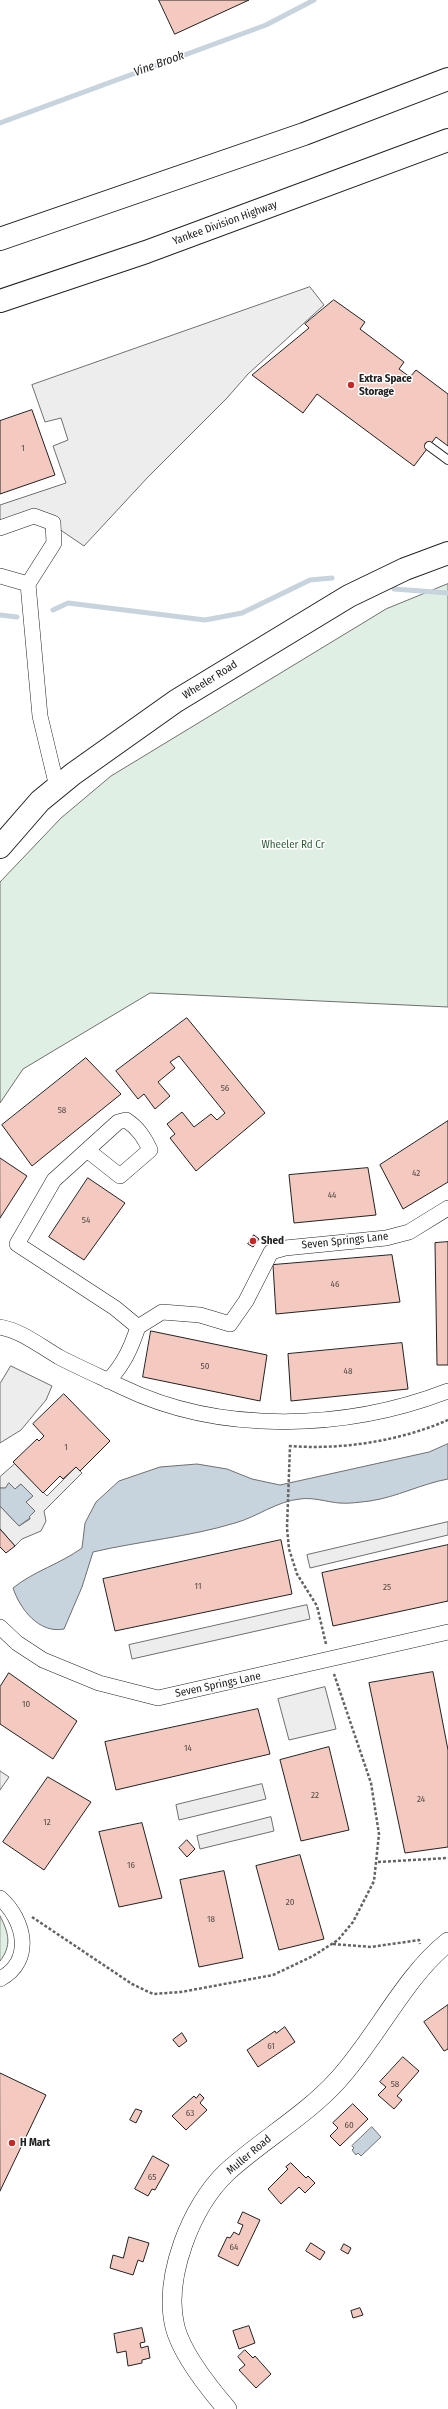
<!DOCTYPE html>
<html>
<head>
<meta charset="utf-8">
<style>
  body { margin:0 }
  canvas { display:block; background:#fff }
</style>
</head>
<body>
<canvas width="448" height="2409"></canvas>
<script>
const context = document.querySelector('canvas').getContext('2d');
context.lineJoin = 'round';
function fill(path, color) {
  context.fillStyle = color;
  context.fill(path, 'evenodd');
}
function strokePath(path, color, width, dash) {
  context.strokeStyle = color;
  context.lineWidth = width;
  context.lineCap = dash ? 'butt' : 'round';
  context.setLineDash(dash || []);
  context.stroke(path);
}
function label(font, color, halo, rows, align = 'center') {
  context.font = font + ' "Fira Sans Condensed",sans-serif';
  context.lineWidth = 3;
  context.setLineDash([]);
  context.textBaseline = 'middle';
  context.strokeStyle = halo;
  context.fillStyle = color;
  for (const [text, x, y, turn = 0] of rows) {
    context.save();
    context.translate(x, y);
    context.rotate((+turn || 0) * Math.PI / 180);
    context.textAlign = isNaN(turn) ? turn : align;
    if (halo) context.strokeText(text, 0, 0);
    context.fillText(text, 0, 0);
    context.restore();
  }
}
const green = new Path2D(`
  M448 584V1007L150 993 23 1069 0 1103V882L61 818 111 776 386 609Z
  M0 1916C9 1933 12 1946 0 1961Z`);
const parking = new Path2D(`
  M310 287 324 305 248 374 227 398 148 477 84 546 34 512 0 522V505L66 483 53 446 68 440 61 418 45 422 32 385Z
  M11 1366 52 1386 46 1400 21 1430 0 1443V1384Z
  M15 1464 47 1496 76 1467 82 1473 44 1511 46 1521 41 1531 22 1539 15 1546 0 1529V1506L19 1526 30 1519 26 1502 33 1496 21 1484 15 1489 0 1488V1477Z
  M448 1522V1535L310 1568 307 1555Z
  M307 1605 310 1619 132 1659 129 1645Z
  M325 1687 336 1729 289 1740 278 1699Z
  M0 1771 9 1777 0 1790Z
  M262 1784 266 1799 179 1820 176 1805Z
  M271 1817 274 1831 200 1849 197 1836Z`);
const water = new Path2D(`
  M448 1444V1479C421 1484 397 1497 370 1501 360 1502 349 1504 339 1503 327 1502 313 1497 300 1499 277 1501 257 1517 235 1523 189 1537 140 1541 93 1552L82 1587 64 1629C39 1634 20 1609 13 1588 34 1571 60 1564 82 1548L85 1523 96 1502 119 1481 160 1467 197 1464 227 1469 252 1479 280 1485 429 1452Z
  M9 1483 15 1489 21 1484 33 1496 26 1502 35 1511 29 1517 30 1518 19 1526 0 1506V1488H5Z
  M372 2127 381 2137 361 2156 358 2153 356 2155 352 2150 354 2148 352 2146Z`);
const stream = new Path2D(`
  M0 123 266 25 314 0
  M394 589 448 593
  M53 610 68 603 205 620 242 613 310 580 332 578
  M0 615 17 617`);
const building = new Path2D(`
  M159 0H249L175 34Z
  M334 300 365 322 360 329 404 362 399 369 410 377 416 370 448 394V446L436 437 414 466 317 394 303 413 252 375 309 328 305 324Z
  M32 410 55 475 0 494V421Z
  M187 1018 265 1113 196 1171 170 1138 175 1134 167 1124 182 1112 194 1127 211 1114 217 1120 225 1113 179 1056 170 1062 175 1068 158 1082 170 1096 155 1109 144 1094 138 1099 116 1071Z
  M86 1058 121 1094 32 1166 2 1125Z
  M448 1121V1182L403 1209 380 1165Z
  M0 1158 27 1176 0 1218Z
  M368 1168 376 1215 294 1223 289 1175Z
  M88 1178 125 1203 84 1260 49 1237Z
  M254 1235 259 1239 253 1247 248 1244Z
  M448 1242V1365H437L435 1243Z
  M392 1255 400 1302 276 1314 273 1265Z
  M151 1331 267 1355 260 1401 143 1377Z
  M402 1343 408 1389 291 1401 288 1354Z
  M64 1394 110 1441 80 1471 76 1467 63 1479 60 1476 43 1493 13 1462 37 1439 39 1441 44 1436 33 1424Z
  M0 1529 15 1546 6 1553 0 1547Z
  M281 1540 292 1594 115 1631 103 1579Z
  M448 1545V1601L333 1626 322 1573Z
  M433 1672 448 1750V1847L405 1853 369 1683Z
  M9 1673 77 1721 53 1759 0 1724V1687Z
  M258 1709 270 1754 116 1790 105 1742Z
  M329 1747 349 1830 301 1841 280 1760Z
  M48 1777 91 1802 44 1870 3 1842Z
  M142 1823 162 1898 119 1907 99 1832Z
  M187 1840 195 1849 187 1857 179 1848Z
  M300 1855 324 1939 279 1950 256 1866Z
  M224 1871 243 1958 199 1967 180 1880Z
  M448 2005V2049L444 2051 424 2022Z
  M285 2027 295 2042 258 2067 247 2050 275 2031 276 2033Z
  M182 2033 187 2041 179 2047 173 2040Z
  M403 2057 419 2071 397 2096 402 2100 394 2109 378 2095 386 2087 380 2082Z
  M0 2073 46 2095 0 2191Z
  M200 2094 204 2098 200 2103 207 2110 186 2130 172 2116 194 2096 196 2098Z
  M353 2104 368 2119 340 2146 330 2136 338 2128 333 2123Z
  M136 2109 142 2111 136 2123 130 2120Z
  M153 2156 169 2165 155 2190 152 2189 148 2196 135 2189Z
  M291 2163 306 2178 308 2176 315 2183 305 2193 299 2187 281 2204 268 2189 288 2169 286 2167Z
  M243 2212 260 2220 238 2266 218 2256 227 2237 230 2238 234 2232 239 2235 243 2225 238 2223Z
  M129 2237 149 2243 143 2262 138 2260 133 2275 110 2268 113 2255 123 2258Z
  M311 2243 325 2252 320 2260 306 2251Z
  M344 2244 351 2248 348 2254 341 2250Z
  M360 2308 363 2315 353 2318 351 2311Z
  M249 2326 255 2343 239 2349 233 2331Z
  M142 2328 145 2342 140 2343 141 2348 148 2346 150 2358 142 2360V2363L128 2366 126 2351 117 2353 114 2334Z
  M245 2350 253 2358 255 2356 271 2374 256 2388 239 2370 245 2365 238 2357Z`);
const path = new Path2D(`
  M326 1644 317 1606 297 1574 289 1549 287 1528 290 1446C342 1450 400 1441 448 1420
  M378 1862 448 1858
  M32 1917 132 1984 153 1994 181 1992 273 1975 313 1956 338 1940 353 1922 374 1881 379 1834 371 1783 334 1674
  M333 1944 371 1947 419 1940 420 1944`);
const service = new Path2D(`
  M429 446 448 460`);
const minor = new Path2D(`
  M0 528 34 516 53 523 54 543 28 584 0 576
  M28 584 40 716 57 787
  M87 1150 120 1176 150 1150C144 1137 138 1128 126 1120L118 1122 54 1180 17 1244 115 1308 138 1327C131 1348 124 1364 108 1381
  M0 1327C22 1331 40 1346 59 1357 80 1368 101 1377 122 1387 221 1435 347 1430 448 1391
  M138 1327 162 1312 200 1315 230 1324 246 1301 271 1252 285 1248 386 1238 409 1232 448 1208
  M0 1627 17 1643 43 1660 99 1683 158 1698 448 1632
  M0 1898C25 1920 34 1961 0 1979`);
const tertiary = new Path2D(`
  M227 2409C209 2388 182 2354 175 2327 163 2278 191 2206 227 2172 262 2140 305 2116 337 2081 376 2039 404 1977 448 1942`);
const secondary = new Path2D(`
  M0 847 40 801 73 774 176 701 349 596 405 569 448 553`);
const motorway = new Path2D(`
  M0 239 304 134 448 79
  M0 301 146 252 448 140`);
const markers = [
  [351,385,4,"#c62828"],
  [253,1241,4,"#c62828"],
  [12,2143,4,"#c62828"]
];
const numberNames = [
  ["1",23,448],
  ["56",225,1088],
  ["58",62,1110],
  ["42",416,1173],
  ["44",332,1195],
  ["54",86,1220],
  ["46",335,1284],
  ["50",205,1366],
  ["48",348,1371],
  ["1",66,1447],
  ["11",198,1586],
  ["25",387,1587],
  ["10",26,1704],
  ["14",188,1748],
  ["22",315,1795],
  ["24",421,1799],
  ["12",47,1822],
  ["16",131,1865],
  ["20",290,1902],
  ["18",211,1919],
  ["61",271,2046],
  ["58",395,2084],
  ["63",190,2113],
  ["60",349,2125],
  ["65",152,2177],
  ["64",234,2247]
];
const streetNames = [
  ["Yankee Division Highway",225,223,-20],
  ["Wheeler Road",210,680,-32],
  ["Seven Springs Lane",345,1241,-6],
  ["Seven Springs Lane",218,1685,-12],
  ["Muller Road",249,2155,-40]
];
const poiNames = [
  ["Extra Space",359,379],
  ["Storage",359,392],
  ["Shed",261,1241],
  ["H Mart",20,2143]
];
const parkNames = [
  ["Wheeler Rd Cr",293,845]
];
const waterNames = [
  ["Vine Brook",159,64,-20]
];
fill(green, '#e0efe3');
strokePath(green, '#6f6f6f', 1);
fill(parking, '#ededed');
strokePath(parking, '#6f6f6f', 1);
fill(water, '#c7d3dd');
strokePath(water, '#6f6f6f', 1);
strokePath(stream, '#c7d3dd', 5);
fill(building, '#f3c9c0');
strokePath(building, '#222', 1);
strokePath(service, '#222', 10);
strokePath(minor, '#222', 16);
strokePath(tertiary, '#222', 20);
strokePath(secondary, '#222', 24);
strokePath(motorway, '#222', 24);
strokePath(path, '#646464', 2.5, [3, 2]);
strokePath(service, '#fff', 8);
strokePath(minor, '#fff', 15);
strokePath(tertiary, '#fff', 19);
strokePath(secondary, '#fff', 22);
strokePath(motorway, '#fff', 22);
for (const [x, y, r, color] of markers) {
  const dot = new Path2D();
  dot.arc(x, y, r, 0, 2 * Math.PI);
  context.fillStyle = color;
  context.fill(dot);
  strokePath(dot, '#fff', 1.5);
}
label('9px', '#564c4a', null, numberNames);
label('11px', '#222', '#fff', streetNames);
label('bold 11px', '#222', '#fff', poiNames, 'left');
label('11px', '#2f5e38', '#fff', parkNames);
label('italic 12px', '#222', '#fff', waterNames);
</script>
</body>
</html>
